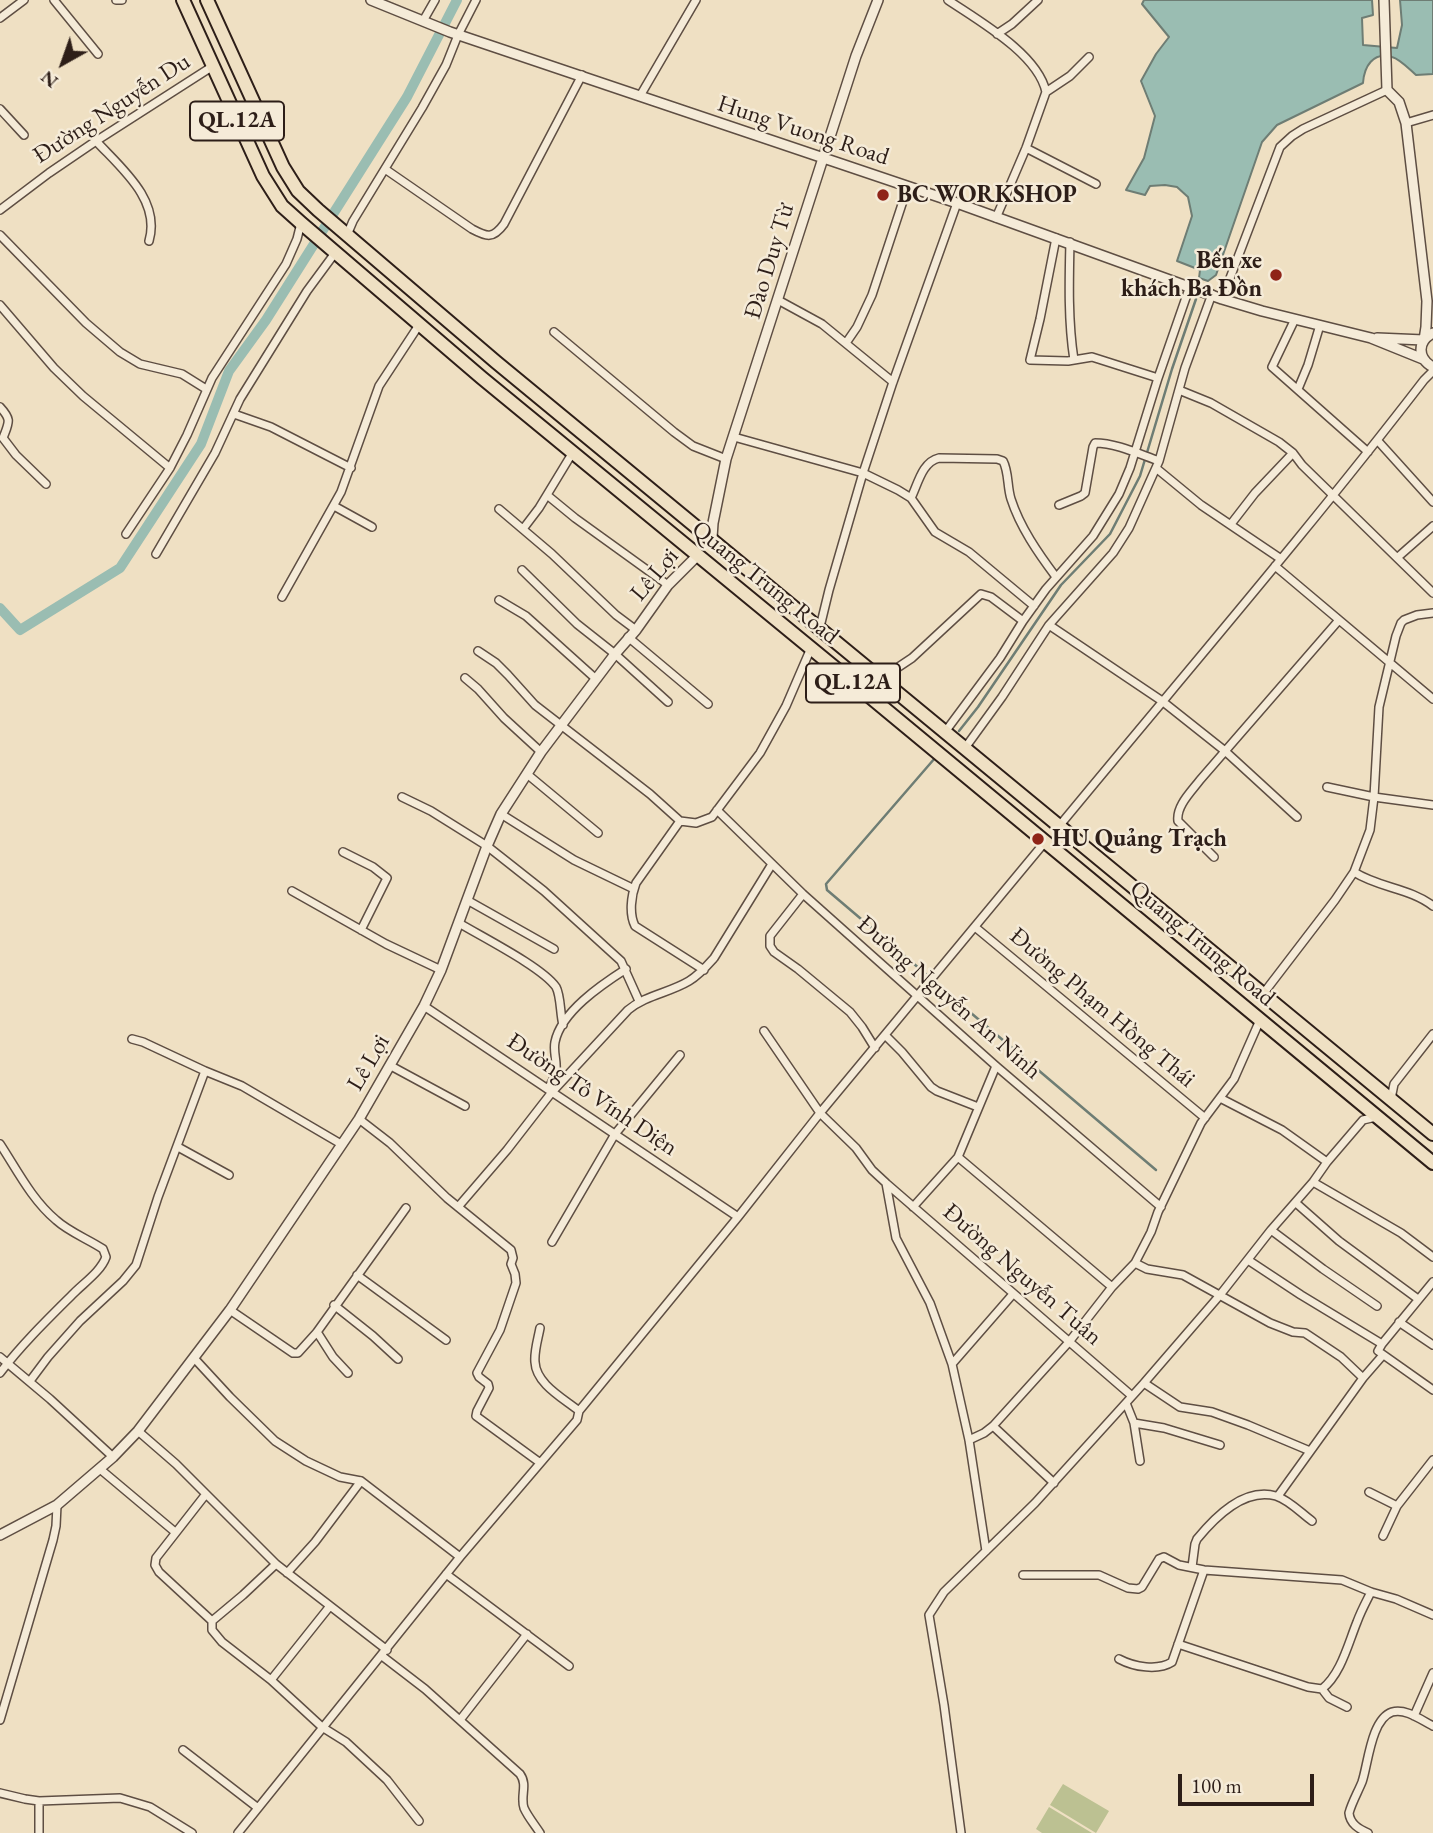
<!DOCTYPE html>
<html>
<head>
<meta charset="utf-8">
<style>
  body { margin:0 }
  #map { position:relative; width:1433px; height:1833px; overflow:hidden; background:#efe0c3; font-family:"EB Garamond",serif }
  canvas { display:block }
  .north { position:absolute; left:28px; top:28px; width:70px; height:70px; -webkit-text-stroke:5px #f5ebd8; paint-order:stroke; rotate:220deg; font-size:19px; font-weight:700; line-height:28px; text-align:center; color:#2d1e18 }
  .north::after { content:''; display:block; margin:auto; width:24px; height:32px; background:#2d1e18; clip-path:polygon(50% 0,100% 100%,50% 72%,0 100%) }
  .scale { position:absolute; left:1178px; top:1774px; width:136px; height:32px; box-sizing:border-box; border:4px solid #2d1e18; border-top:0; padding-left:9px; font-size:21px; line-height:24px; white-space:nowrap; color:#2d1e18; -webkit-text-stroke:5px #f5ebd8; paint-order:stroke }
</style>
</head>
<body>
<div id="map">
<canvas width="1433" height="1833"></canvas>
<div class="north">N</div>
<div class="scale">100 m</div>
</div>
<script>
const context = document.querySelector('canvas').getContext('2d');
context.lineJoin = 'round';
function fill(path, color) {
  context.fillStyle = color;
  context.fill(path, 'evenodd');
}
function strokePath(path, color, width, dash) {
  context.strokeStyle = color;
  context.lineWidth = width;
  context.lineCap = dash ? 'butt' : 'round';
  context.setLineDash(dash || []);
  context.stroke(path);
}
function label(font, color, halo, rows, align = 'center') {
  context.font = font + ' "EB Garamond",serif';
  context.lineWidth = 5;
  context.setLineDash([]);
  context.textBaseline = 'middle';
  context.strokeStyle = halo;
  context.fillStyle = color;
  for (const [text, x, y, turn = 0] of rows) {
    context.save();
    context.translate(x, y);
    context.rotate((+turn || 0) * Math.PI / 180);
    context.textAlign = isNaN(turn) ? turn : align;
    if (halo) context.strokeText(text, 0, 0);
    context.fillText(text, 0, 0);
    context.restore();
  }
}
const green = new Path2D(`
  M1063 1784 1109 1811 1096 1833 1050 1805Z
  M1049 1807 1092 1833H1042L1036 1829Z`);
const water = new Path2D(`
  M1144 0H1372L1373 15 1362 18 1363 45 1397 48 1402 25 1400 0H1433V74L1416 75C1409 69 1400 59 1392 57 1373 51 1364 67 1363 83L1277 125 1262 142 1216 275 1208 281 1199 278 1200 270 1177 261 1192 216 1188 197 1177 187 1165 185 1150 186 1145 195 1126 190 1144 158 1155 116 1141 81 1156 54 1169 37 1142 4Z`);
const stream = new Path2D(`
  M959 731 978 707 1061 585 1110 534 1140 476 1172 369 1196 299
  M927 975 827 890 826 884 935 758
  M938 985 1156 1170`);
const canal = new Path2D(`
  M0 608 20 630 120 568 201 444 229 371 266 320 407 97 457 0`);
const minor = new Path2D(`
  M54 0 98 54
  M116 0H122
  M948 0C979 21 1038 54 1046 92L1026 148 996 218
  M0 18 24 0
  M423 21 435 0
  M997 34 1012 24 1038 0
  M1046 92 1070 76 1089 57
  M640 96 696 0
  M0 109 24 135
  M1406 123 1433 115
  M96 141C121 168 161 200 149 241
  M1026 148 1096 184
  M385 169 472 229C487 237 493 239 504 224L582 75
  M0 210 49 173 96 141 213 66
  M0 235 86 323 120 352 140 364 182 374 206 389
  M347 235 353 221 422 108 446 65 458 35 476 0
  M1056 238 1040 319 1030 360 1068 361 1092 357 1158 378
  M1070 242C1069 282 1068 321 1074 360
  M1222 299 1280 147 1292 136 1303 129 1387 90
  M778 300 822 324 893 382
  M0 305 54 368 83 396 170 468
  M1295 319 1272 367 1368 452
  M554 332 674 432 693 446 726 459
  M846 343 857 327 872 295 908 186
  M1298 389 1308 365 1320 325
  M1179 390 1211 403 1279 442 1293 453 1302 465 1433 593
  M0 407C12 420 9 422 3 438L16 455 46 484
  M234 414 271 427 351 468
  M734 437 863 473 898 490 911 498 935 532 969 552 1034 606
  M1378 441 1433 502
  M1156 468 1201 505 1281 559
  M547 495 575 518 668 585
  M911 498C918 484 922 462 939 458L997 459 1003 461C1009 472 1007 487 1011 499 1020 527 1038 553 1056 577
  M1059 505 1081 496 1085 493 1093 447 1095 443C1116 443 1139 454 1159 461
  M334 506 372 527
  M499 509 552 554 616 615 636 630
  M1231 524 1255 493 1293 453
  M523 529 539 508 573 452
  M126 534 170 468 187 435 212 378 286 264 297 239 301 223
  M156 554 215 453 240 399 307 291 335 253
  M1398 557 1433 526
  M1275 566 1433 699
  M522 570 577 624 615 654 668 702
  M282 597 341 492 379 386 419 325
  M499 600 526 616 596 679
  M1049 625 1162 701 1225 751 1297 817
  M820 627 829 590 863 473 893 382 957 203
  M628 637 708 704
  M478 651 496 663 508 675 535 705 650 794 680 821 696 823 712 817 760 753 786 706 811 648
  M465 678 478 689 504 718 541 752
  M882 678 912 658 981 594 991 597 1023 621
  M945 732 1000 658 1023 621 1046 589 1093 536 1119 494 1130 468 1158 378 1190 286
  M965 748 1002 697 1049 625 1113 553 1129 528 1159 461 1185 368 1212 294
  M527 774 598 833
  M1327 787 1374 797 1433 805
  M402 797 431 811 487 846 544 891 621 961 639 1001
  M717 810 803 894 996 1066 1161 1207
  M501 814 574 860 634 889
  M680 821 636 883C631 896 629 914 635 926L704 970
  M1060 825C1182 677 1307 532 1424 380L1433 371
  M343 852 373 867 387 878 361 930
  M1214 857 1178 821C1176 806 1191 792 1200 780L1339 620
  M1354 872C1379 888 1410 888 1433 906
  M292 891 386 944 441 970
  M803 894 770 936V946L774 952 798 969 850 1012 862 1027 875 1048
  M467 900 554 949
  M459 923C482 937 542 967 556 987 561 996 560 1014 563 1025
  M975 927 1205 1118
  M1263 994 1335 900 1354 872 1370 830 1374 797 1379 707 1396 636 1401 623 1404 620 1417 615 1433 613
  M424 1006 738 1217
  M764 1031 820 1113 856 1148 872 1170 886 1183 896 1238 930 1303 952 1364 969 1440 986 1551
  M885 1035 902 1052 931 1087 937 1091 978 1107
  M132 1039 143 1042 205 1071 242 1086 341 1144
  M391 1066 465 1106
  M548 1089C551 1083 556 1077 556 1069 557 1060 553 1052 555 1042 561 1012 601 985 626 969
  M1220 1098 1282 1130 1327 1162
  M1391 1099 1394 1084 1433 1034
  M359 1119 390 1143 447 1198 511 1250 513 1258 511 1264 515 1274 516 1283 500 1330 477 1373 479 1377 488 1384 489 1388 477 1411 476 1416 539 1462
  M0 1144C17 1170 32 1200 56 1220 69 1232 88 1239 103 1249L106 1257C101 1271 85 1282 74 1293 49 1318 22 1344 0 1373
  M178 1147 229 1175
  M958 1157 1112 1287
  M1313 1182 1401 1233 1433 1257
  M887 1184 1132 1396
  M1296 1203 1339 1241 1418 1299
  M458 1207 507 1150 552 1092 628 1010C646 995 669 993 689 981 699 975 706 967 714 958L772 864
  M913 1207 958 1157 996 1066
  M1271 1230 1323 1269 1377 1306
  M552 1242 615 1134 680 1055
  M1248 1260 1301 1295 1382 1344
  M1135 1263 1147 1269 1183 1275 1270 1323 1293 1332 1305 1333 1341 1357 1363 1378
  M357 1275 446 1340
  M1433 1282 1382 1344 1378 1351 1433 1390
  M334 1305 373 1336 398 1359
  M230 1310 293 1353H298L317 1332 406 1208
  M1399 1322 1433 1345
  M540 1328C538 1339 534 1351 535 1362 536 1384 563 1398 579 1411
  M317 1332 333 1357 348 1373
  M0 1357 50 1399 113 1457
  M194 1358 230 1397 275 1441 306 1461 340 1477 361 1481 460 1557
  M952 1364 1013 1294
  M30 1381 48 1357 80 1321 123 1281 136 1265 158 1197 205 1071
  M1144 1383 1180 1407 1212 1412 1248 1425 1310 1451
  M1126 1403 1134 1423 1140 1461
  M1134 1423 1164 1428 1220 1445
  M993 1426 1054 1483
  M138 1431 176 1464 276 1564 387 1650
  M969 1440 984 1433 993 1426 1069 1342 1112 1287 1135 1263 1151 1232 1158 1212 1201 1123 1234 1079 1260 1020
  M100 1469 175 1532
  M1369 1492 1397 1506
  M206 1494 156 1558 155 1565 159 1572 212 1621V1630L222 1642 271 1680 322 1727 346 1742 387 1780 419 1821
  M1278 1496 1363 1378 1383 1355
  M1383 1536 1397 1506 1433 1460
  M1192 1567 1195 1544 1197 1539C1215 1517 1244 1487 1276 1496 1289 1500 1301 1513 1312 1521
  M287 1573 315 1542 361 1481
  M446 1574 569 1666
  M1023 1575H1099L1128 1588 1138 1589 1142 1587 1159 1559 1164 1557 1179 1565 1204 1570 1342 1580 1371 1592 1396 1599 1433 1615
  M212 1621 243 1595 276 1564
  M1178 1644 1308 1687 1322 1689C1341 1674 1348 1644 1357 1622 1361 1611 1366 1602 1371 1592
  M382 1656 425 1689 520 1774C528 1785 520 1796 524 1808 528 1817 535 1825 540 1833
  M1119 1659C1134 1667 1158 1671 1172 1662L1204 1570
  M271 1680 330 1606
  M1322 1689 1329 1698 1347 1707
  M1414 1716 1433 1673
  M0 1720 53 1540 56 1526 57 1505
  M460 1720 527 1634
  M183 1750 258 1808
  M0 1793 25 1799 39 1801 120 1798 150 1807 192 1833
  M39 1833V1801
  M238 1833 460 1557 577 1420 579 1411 738 1217 820 1113 1045 842
  M961 1833 944 1705 929 1615 944 1592 1035 1503 1144 1383 1220 1295 1271 1230 1313 1182 1327 1162 1363 1120 1376 1117
  M1368 1833C1359 1829 1350 1824 1349 1813 1352 1802 1358 1792 1362 1782 1368 1765 1371 1719 1392 1712 1406 1708 1421 1720 1433 1726`);
const tertiary = new Path2D(`
  M371 0 450 32 957 203 1222 299 1262 311 1371 338 1423 359
  M1433 333C1417 341 1417 358 1433 367
  M1377 338 1424 340 1426 327 1427 301 1406 123 1399 102 1387 90 1384 0
  M712 538 713 523 726 459 856 56 878 0
  M0 1535 57 1505 113 1457 138 1431 230 1310 359 1119 424 1006 441 970 487 846 501 814 541 752 615 654 636 630 668 585 698 555`);
const trunk = new Path2D(`
  M183 0 263 176 282 206 301 223 482 378 868 695 1433 1163
  M207 0 283 167 298 191 318 210 496 362 1433 1134`);
const markers = [
  [883,195,7,"#8f2418"],
  [1276,275,7,"#8f2418"],
  [1038,839,7,"#8f2418"]
];
const shields = [
  [237,121,94],
  [853,683,94]
];
const shieldNames = [
  ["QL.12A",237,121],
  ["QL.12A",853,683]
];
const streetNames = [
  ["Đường Nguyễn Du",112,109,-33],
  ["Hung Vuong Road",803,131,18],
  ["Đào Duy Từ",770,261,-73],
  ["Lê Lợi",655,575,-50],
  ["Quang Trung Road",765,583,39],
  ["Quang Trung Road",1202,944,40],
  ["Đường Nguyễn An Ninh",949,998,41],
  ["Đường Phạm Hồng Thái",1102,1008,40],
  ["Lê Lợi",369,1063,-60],
  ["Đường Tô Vĩnh Diện",592,1095,34],
  ["Đường Nguyễn Tuân",1022,1275,41]
];
const poiNames = [
  ["BC WORKSHOP",897,195],
  ["Bến xe",1262,261,"right"],
  ["khách Ba Đồn",1262,289,"right"],
  ["HU Quảng Trạch",1052,839]
];
fill(green, '#bcc192');
fill(water, '#9abdb2');
strokePath(water, '#6e7d74', 2);
strokePath(stream, '#6e7d74', 2.5);
strokePath(canal, '#9abdb2', 10);
strokePath(minor, '#5e4e43', 10);
strokePath(tertiary, '#5e4e43', 12);
strokePath(trunk, '#2d1e18', 16);
strokePath(minor, '#f5ebd8', 7);
strokePath(tertiary, '#f5ebd8', 9);
strokePath(trunk, '#efe0c3', 12);
for (const [x, y, r, color] of markers) {
  const dot = new Path2D();
  dot.arc(x, y, r, 0, 2 * Math.PI);
  context.fillStyle = color;
  context.fill(dot);
  strokePath(dot, '#f5ebd8', 2.5);
}
for (const [x, y, w] of shields) {
  const box = new Path2D();
  box.roundRect(x - w / 2, y - 19.5, w, 39, 5);
  context.fillStyle = '#f5ebd8';
  context.fill(box);
  strokePath(box, '#2d1e18', 2);
}
label('bold 23px', '#2d1e18', null, shieldNames);
label('24px', '#2d1e18', '#f5ebd8', streetNames);
label('bold 24px', '#2d1e18', '#f5ebd8', poiNames, 'left');
</script>
</body>
</html>
